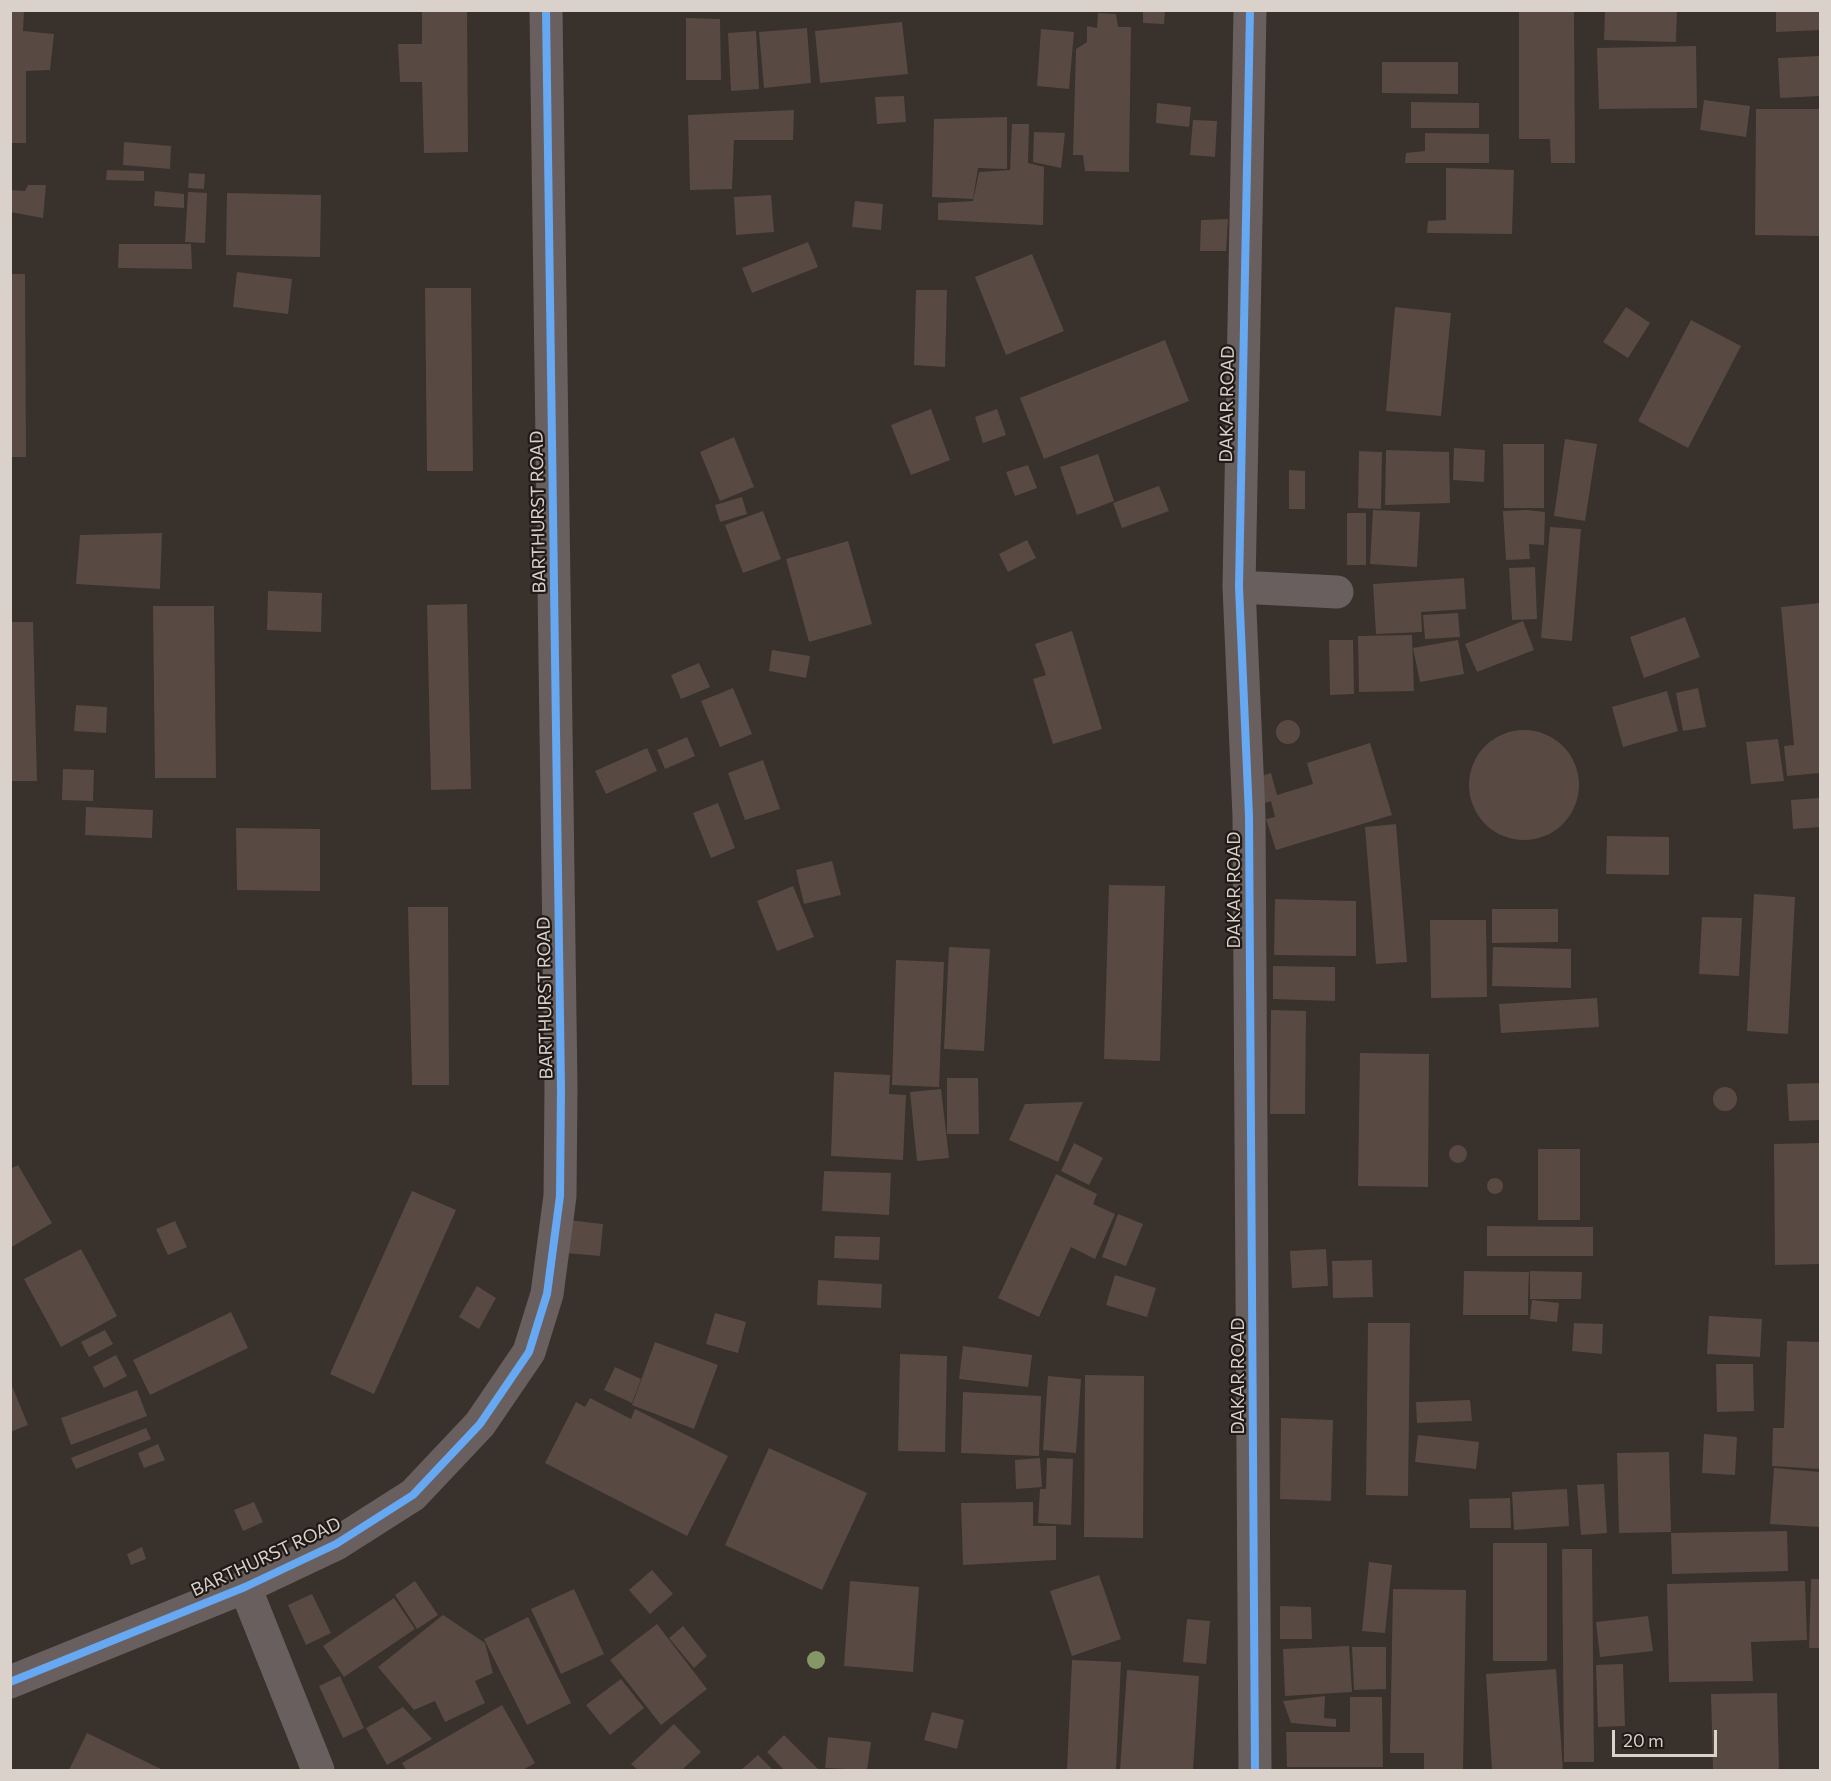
<!DOCTYPE html>
<html>
<head>
<meta charset="utf-8">
<style>
  body { margin:0 }
  #map { position:relative; width:1831px; height:1781px; overflow:hidden; background:#39312c; font-family:Commissioner,sans-serif }
  canvas { display:block }
  .frame { position:absolute; inset:0; border:12px solid #dad1cb; pointer-events:none }
  .scale { position:absolute; left:1612px; top:1730px; width:105px; height:27px; box-sizing:border-box; border:3px solid #dad1cb; border-top:0; padding-left:8px; font-size:18px; line-height:21px; white-space:nowrap; color:#dad1cb; -webkit-text-stroke:4px #201a16; paint-order:stroke }
</style>
</head>
<body>
<div id="map">
<canvas width="1831" height="1781"></canvas>
<div class="frame"></div>
<div class="scale">20 m</div>
</div>
<script>
const context = document.querySelector('canvas').getContext('2d');
context.lineJoin = 'round';
function fill(path, color) {
  context.fillStyle = color;
  context.fill(path, 'evenodd');
}
function strokePath(path, color, width, dash) {
  context.strokeStyle = color;
  context.lineWidth = width;
  context.lineCap = dash ? 'butt' : 'round';
  context.setLineDash(dash || []);
  context.stroke(path);
}
function label(font, color, halo, rows, align = 'center') {
  context.font = font + ' Commissioner,sans-serif';
  context.lineWidth = 4.5;
  context.setLineDash([]);
  context.textBaseline = 'middle';
  context.strokeStyle = halo;
  context.fillStyle = color;
  for (const [text, x, y, turn = 0] of rows) {
    context.save();
    context.translate(x, y);
    context.rotate((+turn || 0) * Math.PI / 180);
    context.textAlign = isNaN(turn) ? turn : align;
    if (halo) context.strokeText(text, 0, 0);
    context.fillText(text, 0, 0);
    context.restore();
  }
}
const building = new Path2D(`
  M10 10H24L23 31 54 34 50 70 26 71V143H10Z
  M422 10H467L468 152 424 153 422 82H400L398 44H422Z
  M1143 10H1165L1164 24 1143 23Z
  M1519 10H1574L1575 163H1551L1550 139H1519Z
  M1605 10H1677L1676 42 1604 40Z
  M1776 10H1820V30L1776 32Z
  M1098 13 1116 14 1118 27H1131L1129 172 1085 171 1083 155H1073L1076 49 1087 42V26L1097 28Z
  M686 18 720 19 721 80H686Z
  M902 22 908 74 820 83 815 31Z
  M807 28 811 83 764 88 759 32Z
  M1041 29 1074 32 1069 89 1037 86Z
  M756 31 759 89 731 91 728 33Z
  M1696 46 1697 108 1599 109 1597 48Z
  M1820 56V96L1780 98 1778 58Z
  M1382 62H1458V94L1382 93Z
  M904 96 906 122 877 124 875 97Z
  M1704 100 1750 106 1746 137 1700 130Z
  M1411 102 1479 103V128H1411Z
  M1157 103 1191 107 1189 127 1156 123Z
  M1756 109H1820V236L1755 235Z
  M794 110 793 140H734L732 189 690 190 688 115Z
  M1007 117V169L978 168 973 199 932 197 934 119Z
  M1193 120 1217 121 1215 157 1190 155Z
  M1012 124H1029L1028 163 1044 167 1043 225 938 220V203L973 201 979 172 1010 170Z
  M1034 132 1065 133 1061 168 1033 162Z
  M1425 133 1489 134V163H1405L1406 153 1425 151Z
  M124 142 171 146 170 169 123 165Z
  M1446 168 1514 170 1512 234 1427 233 1428 221 1446 220Z
  M107 170 144 171V181L106 180Z
  M189 173 205 174 204 189 188 188Z
  M28 185H46L43 218 10 212V190L25 191Z
  M155 191 184 194V208L154 206Z
  M188 192 207 193 205 243 185 242Z
  M227 193 321 195 320 257 226 255Z
  M771 195 774 232 736 235 734 197Z
  M855 201 883 204 881 230 852 227Z
  M1228 219 1226 251H1200L1201 220Z
  M808 242 818 267 752 293 742 268Z
  M119 244H191L192 269 118 268Z
  M1032 254 1064 331 1006 355 975 277Z
  M237 272 292 279 288 314 233 307Z
  M10 274H25L26 457H10Z
  M425 288H471L473 471H427Z
  M916 290H947L945 367 914 365Z
  M1395 307 1451 313 1441 416 1386 411Z
  M1626 307 1650 323 1628 358 1603 342Z
  M1691 320 1741 346 1688 448 1638 421Z
  M1165 340 1189 401 1044 459 1020 398Z
  M931 409 950 460 911 475 891 425Z
  M997 409 1006 435 983 443 975 417Z
  M734 437 754 487 720 501 700 452Z
  M1565 439 1597 444 1585 521 1554 516Z
  M1503 444H1544V508H1504Z
  M1454 448 1485 450 1484 482 1453 480Z
  M1386 450 1449 452 1450 503 1385 505Z
  M1359 451 1382 452 1381 509 1358 508Z
  M1098 454 1114 501 1077 515 1060 467Z
  M1028 465 1037 488 1015 496 1006 472Z
  M1289 470 1305 471V509H1289Z
  M1159 486 1169 511 1122 528 1113 503Z
  M742 497 747 514 720 522 715 505Z
  M1373 510 1420 512 1417 567 1370 564Z
  M1527 510 1545 512 1544 545 1529 544 1530 559 1506 560 1503 511Z
  M763 511 781 559 743 573 725 525Z
  M1347 513H1366V565H1347Z
  M1550 527 1581 529 1572 641 1541 638Z
  M162 533 160 589 76 584 80 535Z
  M1027 540 1036 558 1008 572 999 554Z
  M848 541 872 624 809 642 786 559Z
  M1535 567 1537 619 1512 620 1509 568Z
  M1464 578 1466 609 1421 612 1422 632 1376 634 1373 584Z
  M268 591 322 593 321 632 267 630Z
  M1820 603V773L1787 776 1784 746 1794 745 1781 607Z
  M467 604 471 789 431 790 427 605Z
  M153 606H214L216 778H155Z
  M1458 613 1460 637 1425 639 1423 615Z
  M1685 617 1700 657 1644 678 1630 637Z
  M1523 621 1534 650 1477 672 1465 644Z
  M10 622H33L37 781H10Z
  M1072 631 1102 729 1053 744 1033 679 1046 675 1035 644Z
  M1412 635 1414 691 1359 692 1358 636Z
  M1329 640H1353L1354 694 1330 695Z
  M1458 640 1464 674 1420 682 1413 648Z
  M772 650 810 656 806 678 769 671Z
  M699 663 710 687 681 699 671 675Z
  M733 688 752 734 720 747 701 701Z
  M1698 688 1706 727 1683 731 1676 693Z
  M1667 691 1678 731 1623 747 1612 707Z
  M76 705 107 707 106 733 74 731Z
  M1276 732a12 12 0 1 1 24 0a12 12 0 1 1-24 0Z
  M1469 785a55 55 0 1 1 110 0a55 55 0 1 1-110 0Z
  M687 737 695 756 665 769 657 750Z
  M1778 739 1784 781 1751 784 1746 742Z
  M1370 743 1392 815 1276 850 1266 819 1275 817 1271 801 1262 804 1254 778 1271 773 1277 795 1313 784 1307 763Z
  M647 748 657 771 606 794 595 771Z
  M763 760 780 809 745 820 728 773Z
  M63 769 94 770 93 801 62 800Z
  M1820 798V827L1793 829 1791 800Z
  M718 803 735 848 711 858 693 813Z
  M86 807 153 810 152 838 85 835Z
  M1396 824 1407 962 1376 964 1365 827Z
  M236 828 320 829V891L237 890Z
  M1607 836 1669 837V875L1606 874Z
  M832 861 841 895 804 904 796 870Z
  M1109 885 1165 886 1160 1061 1104 1059Z
  M793 886 814 937 777 951 757 901Z
  M1754 894 1795 897 1788 1034 1747 1031Z
  M1275 899 1356 901V956L1274 955Z
  M408 907H448L449 1085H412Z
  M1492 909H1558V942L1492 943Z
  M1702 917 1742 918 1739 976 1699 974Z
  M1430 920H1486L1487 997 1431 998Z
  M949 947 990 949 984 1051 944 1049Z
  M1493 947 1571 949V988L1492 986Z
  M896 960 944 962 939 1087 892 1085Z
  M1273 966 1335 967V1001L1273 999Z
  M1597 998 1599 1027 1501 1033 1499 1004Z
  M1271 1010 1306 1011 1305 1114H1270Z
  M1360 1053 1429 1054 1428 1187 1358 1186Z
  M834 1072 890 1075 889 1094 906 1095 903 1160 831 1156Z
  M947 1078H978L979 1134H947Z
  M1820 1083V1120L1789 1121 1787 1084Z
  M1713 1099a12 12 0 1 1 24 0a12 12 0 1 1-24 0Z
  M941 1089 949 1158 917 1161 910 1092Z
  M1083 1102 1058 1162 1009 1140 1025 1104Z
  M1074 1143 1103 1158 1089 1185 1061 1171Z
  M1820 1143V1264L1775 1265 1774 1144Z
  M1449 1154a9 9 0 1 1 18 0a9 9 0 1 1-18 0Z
  M1538 1149H1580V1220H1538Z
  M18 1165 52 1223 10 1248V1169Z
  M824 1171 891 1173 889 1215 822 1211Z
  M1056 1174 1097 1194 1093 1204 1115 1214 1095 1259 1071 1247 1039 1317 998 1298Z
  M1487 1186a8 8 0 1 1 16 0a8 8 0 1 1-16 0Z
  M412 1191 456 1210 374 1394 330 1374Z
  M1118 1214 1143 1224 1126 1266 1102 1257Z
  M568 1220 603 1224 600 1256 565 1253Z
  M175 1221 187 1247 168 1255 156 1229Z
  M1487 1226 1593 1227V1256H1487Z
  M835 1236 880 1237 879 1260 834 1258Z
  M81 1249 117 1316 61 1347 24 1279Z
  M1326 1249 1328 1286 1292 1288 1290 1251Z
  M1372 1260 1373 1297 1333 1298 1332 1261Z
  M1464 1271 1529 1272 1528 1299H1526H1528V1315H1463Z
  M1530 1271 1582 1272 1581 1299H1530Z
  M1115 1275 1156 1288 1147 1317 1106 1305Z
  M818 1280 882 1284 881 1308 817 1305Z
  M477 1286 496 1298 479 1329 459 1317Z
  M1532 1300 1559 1303 1557 1322 1530 1319Z
  M231 1312 248 1348 150 1395 133 1360Z
  M715 1313 746 1322 738 1353 706 1344Z
  M1709 1316 1762 1319 1760 1357 1707 1354Z
  M1368 1323H1410L1408 1496 1366 1495Z
  M1574 1323 1603 1324 1602 1354 1572 1351Z
  M105 1330 113 1344 89 1357 81 1342Z
  M1787 1341 1820 1342V1469L1772 1466 1773 1428H1784Z
  M655 1342 718 1365 694 1429 632 1405Z
  M963 1346 1032 1355 1028 1387 959 1379Z
  M900 1354 947 1356 945 1452 898 1451Z
  M116 1355 127 1376 104 1388 93 1367Z
  M1716 1364H1753L1754 1411 1717 1412Z
  M615 1367 641 1379 632 1403 604 1390Z
  M1085 1375 1144 1376 1143 1538 1084 1537Z
  M1048 1376 1081 1379 1076 1453 1043 1450Z
  M10 1381 28 1425 10 1432Z
  M137 1390 147 1416 71 1445 61 1418Z
  M963 1392 1041 1396 1039 1456 961 1453Z
  M590 1398 631 1419 635 1409 728 1456 687 1536 545 1463 576 1402 585 1407Z
  M1470 1400 1472 1421 1417 1423 1416 1402Z
  M1281 1418 1333 1420 1331 1501 1280 1499Z
  M146 1428 151 1439 76 1469 71 1458Z
  M1704 1434 1737 1437 1735 1475 1702 1473Z
  M1418 1435 1479 1442 1476 1469 1415 1462Z
  M158 1444 165 1460 144 1468 138 1453Z
  M769 1448 867 1493 822 1590 725 1545Z
  M1669 1452 1671 1532 1619 1533 1617 1453Z
  M1040 1458 1042 1487 1016 1489 1015 1460Z
  M1047 1458 1073 1459 1071 1525 1038 1523 1040 1489H1046Z
  M1774 1468 1820 1472V1527L1770 1524Z
  M1604 1484 1607 1533 1581 1535 1577 1485Z
  M1567 1489 1569 1526 1514 1530 1512 1492Z
  M1510 1498 1511 1528H1470L1469 1499Z
  M254 1502 263 1522 243 1531 234 1510Z
  M1033 1502V1526H1056V1560L963 1565 961 1503Z
  M1787 1531 1788 1571 1672 1574 1671 1533Z
  M1493 1543H1547V1661H1493Z
  M142 1547 146 1559 131 1565 127 1554Z
  M1562 1549H1592L1594 1762H1564Z
  M1369 1562 1392 1565 1385 1633 1362 1631Z
  M652 1570 673 1594 650 1614 629 1590Z
  M1099 1575 1121 1639 1072 1656 1050 1591Z
  M1811 1579H1820V1648H1809Z
  M415 1581 438 1615 417 1629 395 1595Z
  M850 1581 919 1587 913 1672 844 1666Z
  M1805 1581 1807 1640 1751 1642 1753 1681 1669 1682 1667 1584Z
  M574 1589 604 1654 561 1674 531 1609Z
  M1393 1589 1466 1590 1463 1770H1424V1753H1390Z
  M312 1594 331 1633 306 1645 288 1605Z
  M394 1598 415 1629 344 1677 323 1646Z
  M1280 1606 1311 1607 1312 1639H1280Z
  M443 1615 485 1643 493 1673 475 1681 485 1703 445 1722 435 1701 414 1710 378 1667Z
  M1648 1616 1653 1651 1600 1657 1596 1622Z
  M528 1617 571 1703 527 1725 484 1639Z
  M1187 1619 1210 1621 1206 1664 1183 1662Z
  M657 1624 707 1689 661 1725 610 1660Z
  M683 1626 707 1656 694 1668 669 1638Z
  M1349 1646 1352 1692 1285 1696 1283 1649Z
  M1352 1647H1386V1689L1354 1690Z
  M1072 1660 1121 1662 1116 1770H1067Z
  M1623 1664 1625 1726 1598 1727 1596 1665Z
  M1556 1669 1563 1770H1492L1486 1674Z
  M1127 1670 1199 1676 1193 1770H1120Z
  M340 1676 364 1728 343 1738 319 1686Z
  M621 1679 644 1708 610 1735 586 1705Z
  M1777 1693 1779 1770H1713L1711 1694Z
  M1325 1696 1324 1718 1336 1719V1727L1291 1723 1283 1701Z
  M1350 1697H1382L1383 1767H1287L1286 1732H1350Z
  M502 1705 535 1763 523 1770H406L402 1763Z
  M403 1707 432 1739 387 1765 366 1728Z
  M932 1712 964 1720 957 1749 924 1740Z
  M674 1724 701 1752 682 1770H638L631 1764Z
  M87 1733 163 1770H69Z
  M784 1735 819 1770H784L767 1752Z
  M828 1737 871 1742 867 1770 825 1768Z
  M758 1755 773 1770H741Z`);
const minor = new Path2D(`
  M1250 10 1239 587 1249 816 1255 1770
  M1239 587 1337 592
  M245 1587 318 1770
  M10 1682 245 1587 336 1544 413 1495 480 1424 529 1352 547 1294 560 1196 561 1088 546 10`);
const cycleway = new Path2D(`
  M1250 10 1239 587 1249 816 1255 1770
  M10 1682 245 1587 336 1544 413 1495 480 1424 529 1352 547 1294 560 1196 561 1088 546 10`);
const trees = [
  [816,1660]
];
const streetNames = [
  ["DAKAR ROAD",1227,404,-89],
  ["BARTHURST ROAD",538,512,-91],
  ["DAKAR ROAD",1234,890,-90],
  ["BARTHURST ROAD",545,998,-91],
  ["DAKAR ROAD",1238,1376,-90],
  ["BARTHURST ROAD",266,1557,-25]
];
fill(building, '#584943');
strokePath(minor, '#6a5f5f', 33);
strokePath(cycleway, '#66a8f1', 8);
context.fillStyle = '#849764';
for (const [x, y] of trees) {
  context.beginPath();
  context.arc(x, y, 9, 0, 2 * Math.PI);
  context.fill();
}
label('18px', '#dad1cb', '#201a16', streetNames);
</script>
</body>
</html>
